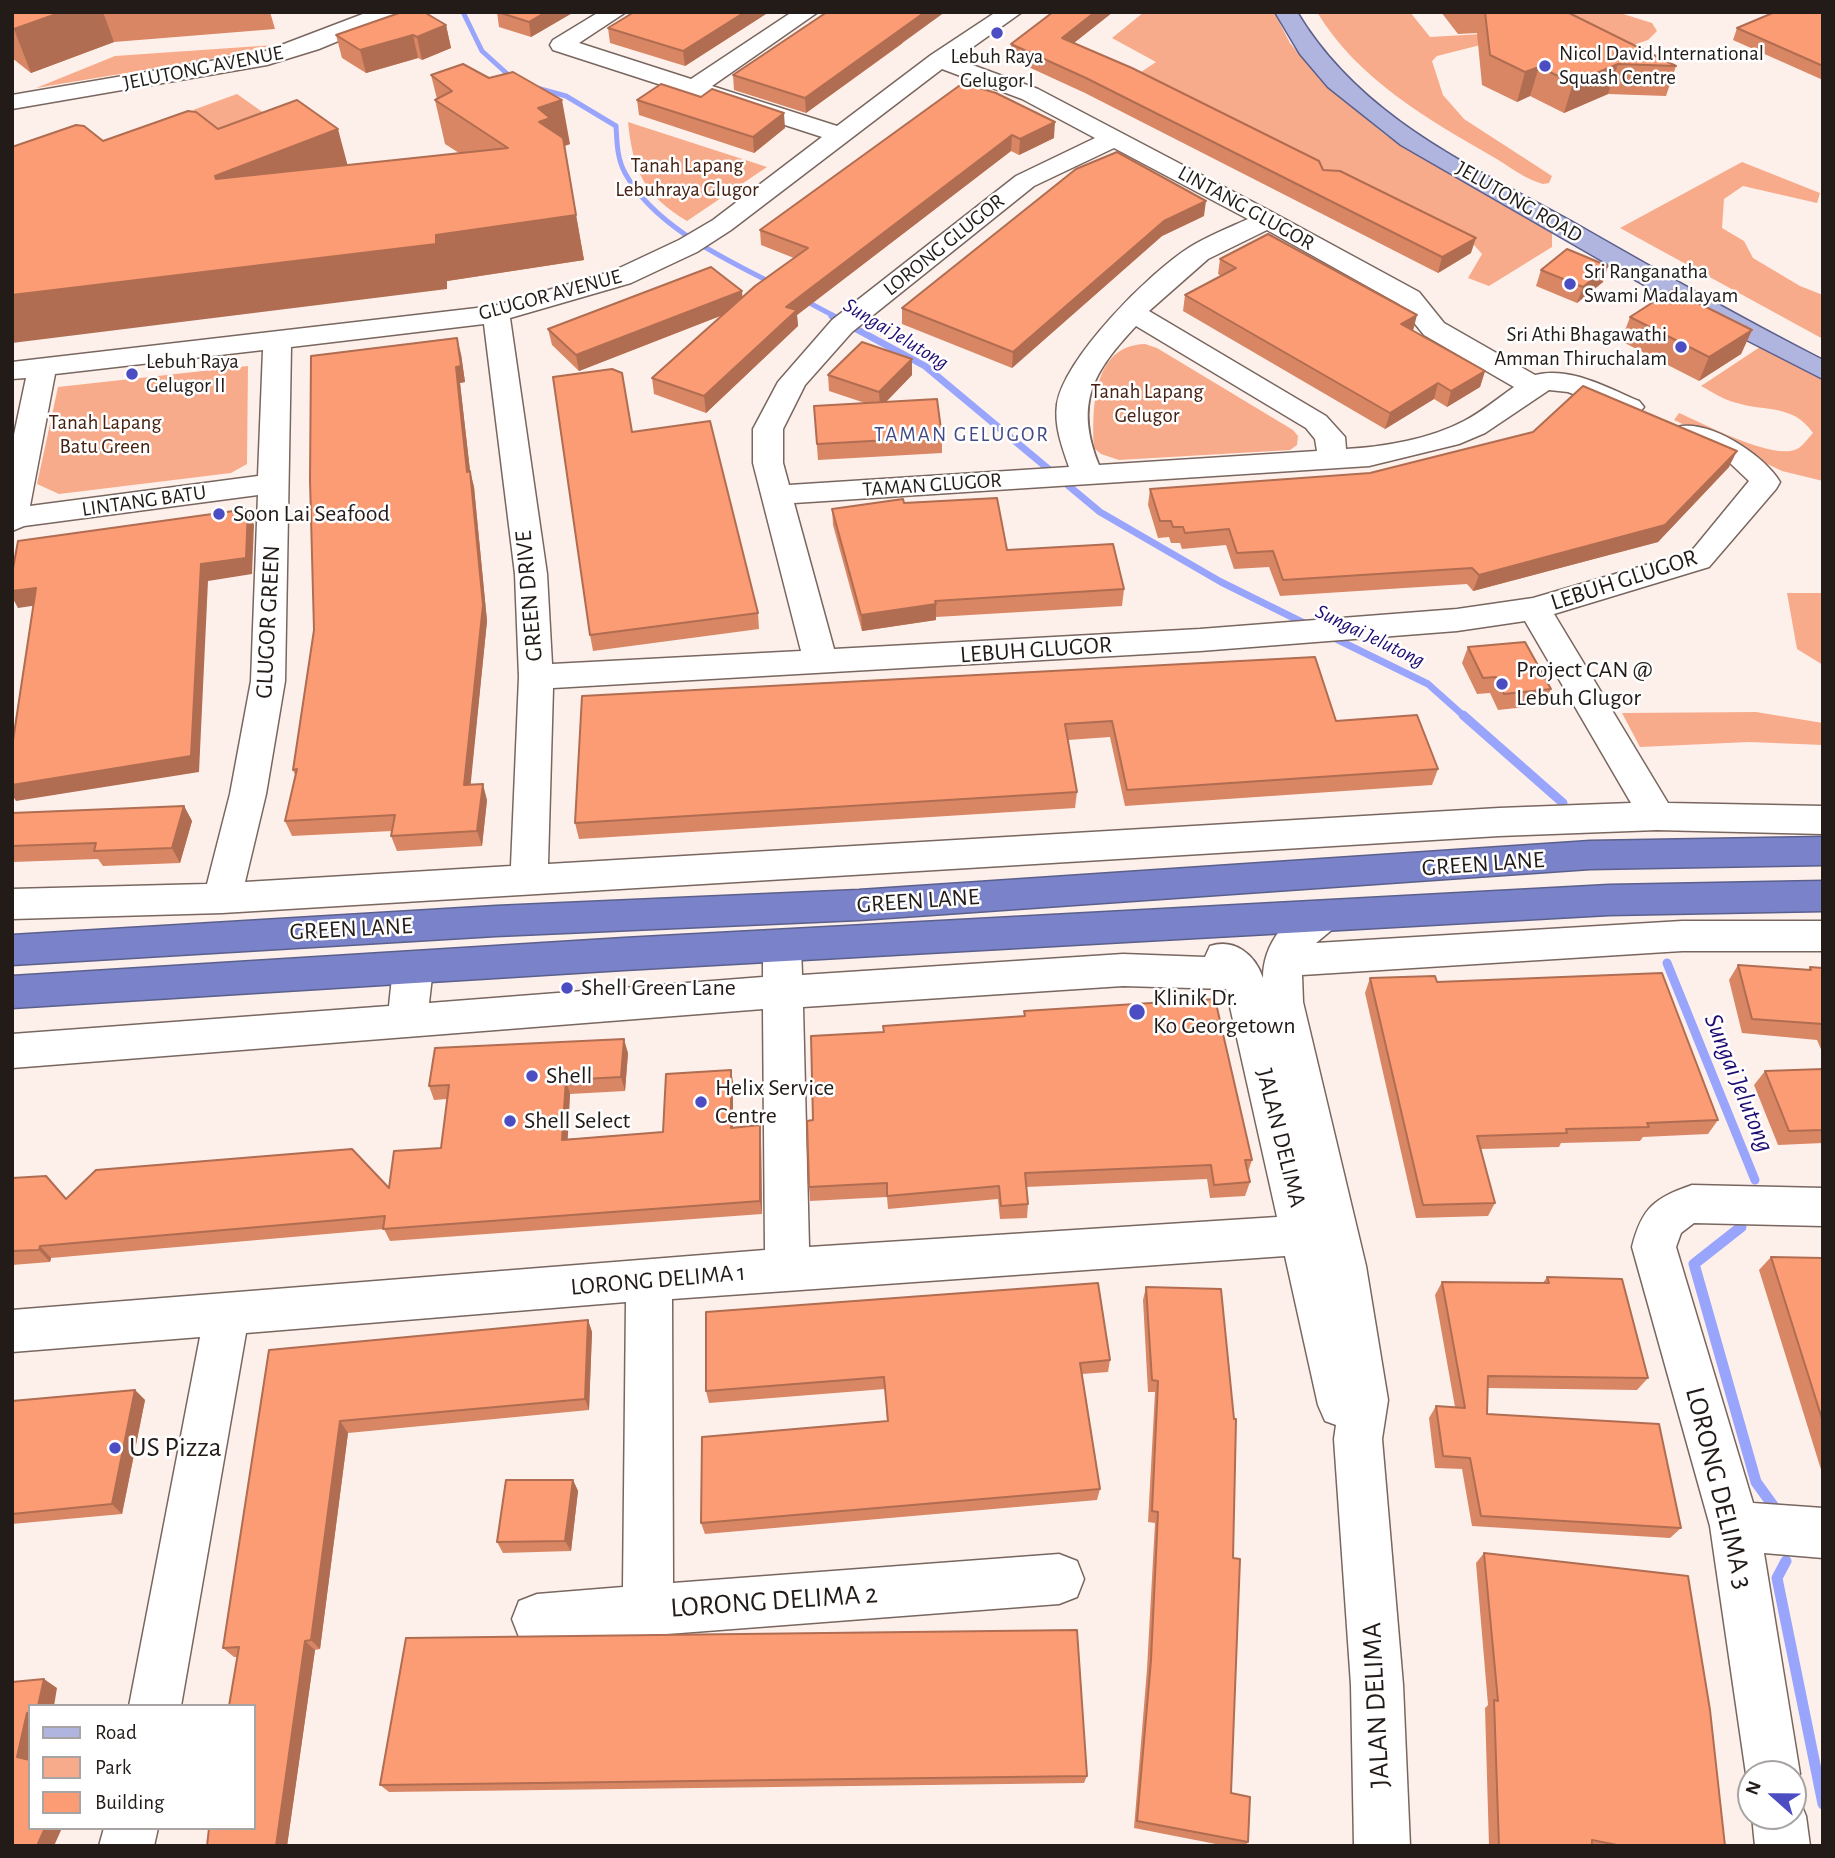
<!DOCTYPE html>
<html>
<head>
<meta charset="utf-8">
<style>
  body { margin:0 }
  #map { position:relative; width:1835px; height:1858px; overflow:hidden; background:#fdf0eb; font-family:"Alegreya Sans",sans-serif }
  canvas { display:block }
  .frame { position:absolute; inset:0; border:14px solid #221b18; pointer-events:none }
  .legend { position:absolute; left:28px; top:1704px; width:228px; height:126px; box-sizing:border-box; background:#fff; border:2px solid #a7a4a3; margin:0; padding:9px 12px; list-style:none; font-size:21px; color:#221b18 }
  .legend li { display:flex; align-items:center; gap:14px; height:35px }
  .legend b { width:35px; border:2px solid #a7a4a3 }
  .north { position:absolute; left:1737px; top:1760px; width:70px; height:70px; box-sizing:border-box; background:#fff; border:2px solid #a7a4a3; border-radius:50%; rotate:291deg; font-size:19px; font-weight:700; line-height:28px; text-align:center; color:#221b18 }
  .north::after { content:''; display:block; margin:auto; width:24px; height:32px; background:#4c4dc3; clip-path:polygon(50% 0,100% 100%,50% 72%,0 100%) }
</style>
</head>
<body>
<div id="map">
<canvas width="1835" height="1858"></canvas>
<div class="frame"></div>
<ul class="legend">
<li><b style="height:9px;background:#afb5df"></b>Road</li>
<li><b style="height:19px;background:#f8ab8b"></b>Park</li>
<li><b style="height:19px;background:#fc9c74"></b>Building</li>
</ul>
<div class="north">N</div>
</div>
<script>
const context = document.querySelector('canvas').getContext('2d');
context.lineJoin = 'round';
function fill(path, color) {
  context.fillStyle = color;
  context.fill(path, 'evenodd');
}
function strokePath(path, color, width, dash) {
  context.strokeStyle = color;
  context.lineWidth = width;
  context.lineCap = dash ? 'butt' : 'round';
  context.setLineDash(dash || []);
  context.stroke(path);
}
function label(font, color, halo, rows, align = 'center') {
  context.font = font + ' "Alegreya Sans",sans-serif';
  context.lineWidth = 5;
  context.setLineDash([]);
  context.textBaseline = 'middle';
  context.strokeStyle = halo;
  context.fillStyle = color;
  for (const [text, x, y, turn = 0] of rows) {
    context.save();
    context.translate(x, y);
    context.rotate((+turn || 0) * Math.PI / 180);
    context.textAlign = isNaN(turn) ? turn : align;
    if (halo) context.strokeText(text, 0, 0);
    context.fillText(text, 0, 0);
    context.restore();
  }
}
const green = new Path2D(`
  M1144 12H1274L1290 43 1324 84 1387 136 1552 233V247L1489 286 1468 278 1482 254 1474 245 1135 76 1156 62 1112 38Z
  M1317 12H1410L1430 37 1533 31 1523 12 1620 13 1652 23 1657 31 1648 40 1633 45 1508 38 1437 56 1432 61 1443 95 1464 119 1552 176 1549 183 1543 184C1527 180 1510 167 1495 158 1429 120 1358 80 1317 12Z
  M274 45 210 59 36 88 115 56Z
  M237 94 288 130 243 147 193 110Z
  M628 122 767 167 687 221C644 195 633 171 628 122Z
  M1742 162 1820 193 1817 203 1743 186 1724 199 1722 228 1744 241 1753 258 1800 286 1823 295V339L1620 228Z
  M1145 344 1157 348 1293 430 1298 436 1297 445 1290 450 1119 460 1101 454 1094 448C1092 410 1092 345 1145 344Z
  M1760 347 1823 379V481L1782 471 1674 420 1679 413C1703 423 1773 461 1797 449 1803 446 1808 438 1813 433 1793 404 1767 412 1737 403 1724 400 1712 392 1701 386Z
  M248 366 247 464 231 473 59 494 37 484 58 387Z
  M1787 593H1823V665L1797 649Z
  M1756 712 1823 723V745L1749 742 1640 747 1622 713Z`);
const streamFar3 = new Path2D(`
  M463 12 482 51 514 80
  M533 87 566 96 616 126C617 143 617 158 625 173 654 226 723 258 774 284
  M802 299 836 317`);
const streamFar2 = new Path2D(`
  M832 316 925 366 1100 512 1221 582 1308 625
  M1330 636 1428 684 1465 717`);
const streamFar1 = new Path2D(`
  M1463 715 1563 803
  M1667 963 1755 1180`);
const stream = new Path2D(`
  M1741 1227 1694 1264 1756 1482 1777 1511
  M1786 1561 1777 1578 1823 1804`);
const minor = new Path2D(`
  M368 12H399L396 17 319 49 267 65 12 109V95L263 52Z
  M599 12H626L579 43 691 79 792 12H818L712 86 837 126 931 55 996 12H1022L956 59 1038 89 1270 211 1419 292 1444 323 1535 375C1570 366 1608 388 1639 401L1644 407 1639 413 1629 416 1568 392 1549 390 1485 433 1459 444 1369 466 794 503 834 649 1200 629 1457 609 1533 598 1687 553 1694 548 1749 481 1731 464 1677 439 1672 433 1677 427C1709 419 1764 455 1780 482L1776 489 1709 567 1554 614 1668 803 1823 806V834L1657 830 1499 836 222 913 12 919V889L207 884 230 794 251 681 258 495 24 526 12 531V444L26 378 12 379V362L494 306 613 271 679 240 713 220 822 137 553 50 550 45 553 40ZM942 69 1022 99 1095 138 1016 176 832 320 778 382 753 429V463L801 651 552 664 547 574 510 318 631 283 697 252 731 230ZM1114 148 1248 219C1228 228 1208 236 1190 247 1150 272 1065 357 1057 404 1054 426 1062 447 1069 467L789 485 783 463V429L805 385 852 332 1034 186ZM1267 230 1399 304 1424 335 1514 387C1498 398 1482 412 1464 421 1430 439 1384 447 1346 449L1345 437 1326 416 1149 311 1208 259ZM484 324 515 574 519 677 511 866 245 882 266 794 285 681 291 347ZM1136 326 1306 428 1315 439 1317 451 1099 465C1074 403 1093 372 1136 326ZM263 350 258 476 30 506 55 374ZM1525 621 1631 803 1499 808 548 864 553 688 1200 651 1457 631Z
  M1320 902 1334 906 1339 917 1334 928 1316 943 1682 921H1823V951H1682L1302 975 1303 1002 1366 1266 1388 1400 1382 1439 1403 1685 1410 1846H1354L1351 1685 1334 1439 1336 1425 1325 1421 1318 1405 1285 1256 672 1299 673 1583 1059 1554 1077 1561 1084 1579 1077 1597 1059 1604 537 1644 519 1637 512 1619 519 1601 537 1594 623 1587 626 1302 246 1333 181 1706H129L200 1337 12 1352V1310L765 1250 763 1009 12 1068V1034L389 1006 393 968 399 957 413 952 427 957 433 968 429 1003 763 977V947L768 936 782 932 796 936 801 947 802 975 1123 954 1205 957 1210 946C1234 938 1255 954 1263 978 1263 944 1287 913 1320 902ZM1123 986 1226 989 1277 1217 809 1247 803 1007Z
  M1692 1185 1823 1188V1226L1694 1223 1681 1233 1676 1247 1753 1503 1823 1508V1558L1764 1553 1800 1774 1793 1791V1774H1751V1786L1746 1774 1710 1526 1632 1247C1642 1207 1655 1198 1692 1185Z
  M1793 1795 1798 1797 1806 1816 1810 1846H1755L1752 1816H1793Z
  M104 1828H158L154 1846H99Z`);
const major = new Path2D(`
  M1275 12H1297C1361 119 1472 166 1576 224 1658 271 1739 317 1823 360V379L1684 308 1401 145 1328 87 1300 54Z`);
const highway = new Path2D(`
  M1823 837V865L1590 869 859 920 496 936 12 965V935L496 906 859 890 1590 841Z
  M1823 881V911L1609 915 624 970 12 1008V976L624 938 1609 885Z`);
const wall = new Path2D(`
  M12 12H270L275 29 114 42 31 73 12 58Z
  M497 12H574L531 37 499 27Z
  M769 12 685 66 610 43 608 28Z
  M1113 12 1074 43 1323 170 1471 253 1438 273 1085 93 1011 59V44Z
  M1441 12H1567L1676 66 1666 96 1608 94 1564 113 1530 96 1517 102 1482 85 1477 33 1458 34Z
  M1823 12V80L1733 40 1737 28Z
  M446 25 451 48 422 60 418 58 366 73 342 58 336 35Z
  M903 43 806 113 734 90 733 75Z
  M431 75 570 144 564 146 584 260 447 281V289L103 141 218 129 348 165 459 153 445 144 435 100 437 99Z
  M963 83 1054 138 1019 155 1011 151 797 315 798 326 706 413 654 394 652 378 723 315 579 371 552 345 548 329 743 297 794 258 761 245 760 230Z
  M637 100 785 128 754 153 639 115Z
  M1204 216 1162 236 1012 368 902 324V308Z
  M1220 259 1413 331 1485 371 1480 387 1447 407 1434 399 1385 429 1183 311 1185 295 1221 276 1218 274Z
  M1541 270 1603 282 1577 303 1536 286Z
  M1630 317 1752 330 1741 354 1699 381 1621 341Z
  M461 354 465 382 460 383 470 471 474 487 487 621 470 785 487 800 482 846 397 851 391 836 392 831 292 836 285 821 295 775 293 770Z
  M912 359V375L886 402 942 437V453L818 460 814 406 865 403 829 391 828 375Z
  M632 432 758 613 759 629 593 651 590 635Z
  M1729 467 1658 542 1473 591 1467 584 1280 596 1269 567 1234 569 1226 545 1182 549 1180 543H1171L1169 537 1158 538 1148 505 1150 489Z
  M904 503 1007 550 1124 589 1122 606 936 617V620L862 631 833 525 832 509Z
  M1468 647 1551 689 1544 705 1498 710 1490 693 1477 694 1462 663Z
  M582 696 1336 721 1438 769 1432 785 1125 806 1110 737 1068 740 1077 792 1075 808 579 839 575 823Z
  M184 806 192 821 180 863 103 866 98 859 12 862V813Z
  M1738 965 1808 970 1810 967 1823 968V1054L1817 1040 1742 1033 1729 980Z
  M1370 978 1437 982 1718 1120 1708 1134 1643 1137 1640 1141 1561 1143 1559 1147 1481 1149 1495 1203 1488 1216 1416 1218 1365 993Z
  M1024 1011 1252 1160 1248 1172 1250 1182 1245 1196 1210 1198 1207 1179 1026 1187 1028 1204 1027 1218 1000 1219 998 1199 888 1209 887 1197 810 1201 809 1187 813 1120 884 1032 1024 1016Z
  M628 1053 625 1091 570 1094 567 1139 663 1132 731 1070 733 1083V1127L760 1125 761 1139 762 1214 390 1241 384 1229 51 1258 50 1262 12 1265V1178L66 1199 389 1188 441 1148 447 1099 434 1100 429 1086Z
  M1823 1069V1143L1778 1145 1754 1085 1765 1071Z
  M1771 1257 1823 1258V1476L1759 1270Z
  M1547 1277 1648 1378 1637 1390 1488 1388 1487 1414 1681 1528 1670 1538 1472 1526 1462 1469 1435 1468 1429 1418 1436 1406 1455 1407 1435 1295 1442 1282 1543 1283Z
  M1146 1287 1233 1558 1231 1793 1248 1842 1245 1846H1226L1134 1828 1147 1669 1155 1523 1148 1522 1155 1392H1148L1143 1300Z
  M588 1320 592 1332 589 1410 348 1433 320 1649 315 1650 287 1846H207L237 1657H234L223 1648 269 1350Z
  M1110 1360 1108 1372 1082 1374 1100 1489 1097 1500 705 1534 701 1523 887 1421 885 1389 709 1403 706 1391Z
  M135 1390 145 1400 122 1514 12 1524V1401Z
  M573 1480 578 1491 571 1551 503 1553 497 1542Z
  M1484 1553 1725 1846H1489L1485 1708 1488 1705 1476 1563Z
  M1087 1776 1084 1783 389 1792 380 1785Z`);
const shadedWall = new Path2D(`
  M12 12H103L114 42 31 73 14 29Z
  M546 12H574L531 37 529 22Z
  M745 12H769L685 66 683 51Z
  M925 12H945L806 113 805 98Z
  M1095 12H1113L1061 53 1062 38Z
  M446 25 451 48 422 60 417 37Z
  M413 35 418 58 366 73 360 50Z
  M1618 64 1608 94 1564 113 1573 83Z
  M1539 67 1530 96 1517 102 1525 72Z
  M562 100 570 144 556 149 547 166 538 108Z
  M784 113 785 128 754 153 753 137Z
  M1055 122 1054 138 1019 155 1020 139Z
  M338 129 350 174 231 224 215 176Z
  M1012 135 1011 151 797 315 798 326 706 413 704 396 786 307Z
  M1206 201 1204 216 1162 236 1012 368 1013 352 1164 221Z
  M576 215 584 260 447 281V289L12 343V295Z
  M1476 238 1471 253 1438 273 1442 257Z
  M1608 266 1603 282 1577 303 1583 287Z
  M742 291 743 307 579 371 576 355Z
  M1417 315 1413 331 1401 324Z
  M1752 330 1741 354 1699 381 1709 357Z
  M457 338 461 354 465 382 460 383 472 488 467 472 456 367Z
  M912 359V375L880 408 879 392Z
  M1485 371 1480 387 1447 407 1451 391Z
  M1438 383 1434 399 1385 429 1390 413Z
  M1737 451 1729 467 1658 542 1473 591 1479 575Z
  M470 471 474 487 487 621 469 801 464 785Z
  M248 509 254 525 252 574 208 581 199 772 16 801 12 795V785Z
  M36 588 45 604 18 608 12 597V591Z
  M936 604V620L862 631 861 615Z
  M483 784 487 800 482 846 477 831Z
  M184 806 192 821 180 863 172 848Z
  M624 1039 628 1053 625 1091 621 1077Z
  M731 1070 733 1083V1141L731 1128Z
  M566 1080 570 1094 567 1153 562 1140Z
  M760 1125 761 1139 762 1214 760 1201Z
  M40 1246 51 1258 50 1262 39 1250Z
  M588 1320 592 1332 589 1410 585 1399Z
  M135 1390 145 1400 122 1514 112 1504Z
  M340 1421 348 1433 320 1649 311 1640Z
  M573 1480 578 1491 571 1551 565 1541Z
  M305 1641 315 1650 287 1846H276Z
  M44 1679 57 1688 54 1706H38Z
  M27 1713 30 1715V1764L17 1757Z
  M45 1828H62L54 1846H37Z`);
const building = new Path2D(`
  M12 12H62L14 29 12 28Z
  M402 12H424L446 25 417 37 413 35 360 50 336 35Z
  M498 12H546L529 22Z
  M634 12H745L683 51 608 28Z
  M827 12H925L805 98 733 75Z
  M1053 12H1095L1062 38 1132 68 1319 161 1323 170 1340 171 1476 238 1442 257 1086 78 1011 44Z
  M1485 12H1567L1676 66 1618 64 1573 83 1539 67 1525 72 1490 55Z
  M1775 12H1823V66L1737 28Z
  M463 64 489 78 513 72 562 100 538 108 550 118 539 122 563 138 576 215 436 235V244L12 295V147L76 125 84 126 103 141 188 111 196 112 218 129 297 100 338 129 215 176 216 179 508 148 435 100 452 91 431 75Z
  M963 83 996 93 1055 122 1020 139 1012 135 786 307 797 310 704 396 652 378 755 286 808 248 760 230Z
  M661 84 701 97 712 89 784 113 753 137 637 100Z
  M1117 152 1206 201 1164 221 1013 352 902 308 1076 169Z
  M1268 234 1417 315 1401 324 1485 371 1451 391 1438 383 1390 413 1185 295 1236 268 1220 259Z
  M1567 249 1608 266 1583 287 1541 270Z
  M711 267 742 291 576 355 548 329Z
  M1672 290 1752 330 1709 357 1630 317Z
  M457 338 461 366 456 367 467 472 470 471 483 605 464 785 483 784 477 831 391 836 395 815 285 821 297 769 293 770 314 630 310 480 311 356Z
  M862 342 912 359 879 392 828 375Z
  M612 369 622 373 632 432 710 421 758 613 590 635 553 377Z
  M1583 386 1737 451 1665 525 1479 575 1472 568 1283 580 1273 551 1237 553 1229 529 1185 533 1183 527H1173L1171 521H1160L1150 489 1370 473 1533 432Z
  M937 399 942 437 817 444 814 406Z
  M997 498 1007 550 1113 544 1124 589 935 601 936 604 861 615 832 509 903 499 904 503Z
  M248 509 246 558 201 564 191 756 12 785V747L36 588 12 591V574L18 541Z
  M1525 642 1551 689 1504 694 1496 677 1483 678 1468 647Z
  M1315 657 1336 721 1417 715 1438 769 1127 790 1112 721 1065 724 1077 792 575 823 582 696Z
  M184 806 172 848 94 851 96 843 12 846V813Z
  M1738 965 1811 970 1810 967 1823 968V1024L1752 1019Z
  M1662 973 1718 1120 1647 1123 1649 1127 1566 1129 1567 1133 1477 1136 1495 1203 1423 1205 1370 978 1435 976 1437 982Z
  M1215 999 1252 1160H1245L1250 1182 1214 1185 1211 1165 1025 1173 1028 1204 1001 1206 999 1186 887 1196V1183L809 1187 807 1121 813 1120 811 1036 884 1032 883 1026 1025 1016 1024 1011Z
  M624 1039 621 1077 566 1080 562 1140 663 1132 666 1074 731 1070V1128L760 1125V1201L383 1229 385 1216 40 1246 39 1250 12 1251V1178L46 1176 66 1199 96 1170 352 1149 389 1188 394 1151 441 1148 449 1085 429 1086 435 1048Z
  M1823 1069V1130L1789 1131 1765 1071Z
  M1771 1257 1823 1258V1422Z
  M1547 1277 1622 1279 1648 1378 1488 1376 1487 1414 1659 1424 1681 1528 1481 1516 1470 1458 1443 1456 1436 1406 1465 1408 1442 1282 1549 1283Z
  M1098 1283 1110 1360 1080 1363 1100 1489 701 1523 702 1437 888 1421 884 1377 706 1391V1312Z
  M1146 1287 1221 1289 1234 1419H1236L1233 1558 1240 1559 1231 1793 1250 1797 1248 1842 1137 1821 1151 1660 1158 1512 1152 1511 1158 1381 1152 1380Z
  M588 1320 585 1399 340 1421 311 1640 305 1641 276 1846H207L209 1828H254V1706H229L239 1647 223 1648 269 1350Z
  M135 1390 112 1504 12 1514V1401Z
  M506 1480H573L565 1541 497 1542Z
  M1484 1553 1688 1576 1710 1710 1725 1846H1622L1592 1840V1846H1499L1494 1700 1498 1701Z
  M1077 1630 1087 1776 380 1785 406 1638Z
  M44 1679 38 1706H30V1713H27L17 1757 30 1760V1828H45L37 1846H12V1682Z`);
const markers = [
  [997,33,7,"#4c4dc3"],
  [1545,66,7,"#4c4dc3"],
  [1570,284,7,"#4c4dc3"],
  [1681,347,7,"#4c4dc3"],
  [132,374,7,"#4c4dc3"],
  [219,514,7,"#4c4dc3"],
  [1502,684,7,"#4c4dc3"],
  [567,988,7,"#4c4dc3"],
  [1137,1012,9,"#4c4dc3"],
  [532,1076,7,"#4c4dc3"],
  [701,1102,7,"#4c4dc3"],
  [510,1121,7,"#4c4dc3"],
  [115,1448,7,"#4c4dc3"]
];
const farPoinames = [
  ["Nicol David International",1559,54],
  ["Squash Centre",1559,78],
  ["Lebuh Raya",997,57,"center"],
  ["Gelugor I",997,81,"center"],
  ["Sri Ranganatha",1584,272],
  ["Swami Madalayam",1584,296],
  ["Sri Athi Bhagawathi",1667,335,"right"],
  ["Amman Thiruchalam",1667,359,"right"],
  ["Lebuh Raya",146,362],
  ["Gelugor II",146,386]
];
const farStreetnames = [
  ["JELUTONG AVENUE",203,68,-11],
  ["JELUTONG ROAD",1519,202,30],
  ["LINTANG GLUGOR",1246,208,29],
  ["LORONG GLUGOR",944,245,-39],
  ["GLUGOR AVENUE",550,295,-15],
  ["TAMAN GLUGOR",932,485,-4],
  ["LINTANG BATU",144,501,-8]
];
const farParknames = [
  ["Tanah Lapang",687,166],
  ["Lebuhraya Glugor",687,190],
  ["Tanah Lapang",1147,392],
  ["Gelugor",1147,416],
  ["Tanah Lapang",105,423],
  ["Batu Green",105,447]
];
const farWaternames = [
  ["Sungai Jelutong",896,334,31],
  ["Sungai Jelutong",1370,636,26]
];
const farNeighbourhoodnames = [
  ["TAMAN GELUGOR",962,435]
];
const poiNames = [
  ["Soon Lai Seafood",233,514],
  ["Project CAN @",1516,670],
  ["Lebuh Glugor",1516,698],
  ["Shell Green Lane",581,988],
  ["Klinik Dr.",1153,998],
  ["Ko Georgetown",1153,1026],
  ["Shell",546,1076],
  ["Helix Service",715,1088],
  ["Centre",715,1116],
  ["Shell Select",524,1121]
];
const streetNames = [
  ["LEBUH GLUGOR",1624,580,-18],
  ["GREEN DRIVE",529,596,-95],
  ["GLUGOR GREEN",268,622,-87],
  ["LEBUH GLUGOR",1036,650,-4],
  ["GREEN LANE",1483,864,-4],
  ["GREEN LANE",918,901,-4],
  ["GREEN LANE",351,929,-3],
  ["JALAN DELIMA",1281,1138,76],
  ["LORONG DELIMA 1",658,1280,-5]
];
const waterNames = [
  ["Sungai Jelutong",1739,1083,68]
];
const nearPoinames = [
  ["US Pizza",129,1448]
];
const nearStreetnames = [
  ["LORONG DELIMA 3",1719,1488,76],
  ["LORONG DELIMA 2",774,1601,-4],
  ["JALAN DELIMA",1376,1705,-93]
];
fill(green, '#f8ab8b');
strokePath(streamFar3, '#99a5fd', 5);
strokePath(streamFar2, '#99a5fd', 7);
strokePath(streamFar1, '#99a5fd', 9);
strokePath(stream, '#99a5fd', 11);
strokePath(minor, '#79665f', 3);
strokePath(major, '#5b5f8b', 3);
strokePath(highway, '#5b5f8b', 3);
fill(minor, '#fff');
fill(major, '#afb5df');
fill(highway, '#7a83c9');
fill(wall, '#d98664');
fill(shadedWall, '#b06d51');
fill(building, '#fc9c74');
strokePath(building, '#b06d51', 2);
for (const [x, y, r, color] of markers) {
  const dot = new Path2D();
  dot.arc(x, y, r, 0, 2 * Math.PI);
  context.fillStyle = color;
  context.fill(dot);
  strokePath(dot, '#fff', 2.5);
}
label('21px', '#221b18', '#fff', farPoinames, 'left');
label('21px', '#221b18', '#fff', farStreetnames);
label('21px', '#462111', '#fff', farParknames);
label('italic 21px', '#1f0c73', '#fff', farWaternames);
context.letterSpacing = '2px';
label('21px', '#434985', '#fff', farNeighbourhoodnames);
context.letterSpacing = '0px';
label('24px', '#221b18', '#fff', poiNames, 'left');
label('24px', '#221b18', '#fff', streetNames);
label('italic 26px', '#1f0c73', '#fff', waterNames);
label('28px', '#221b18', '#fff', nearPoinames, 'left');
label('28px', '#221b18', '#fff', nearStreetnames);
</script>
</body>
</html>
